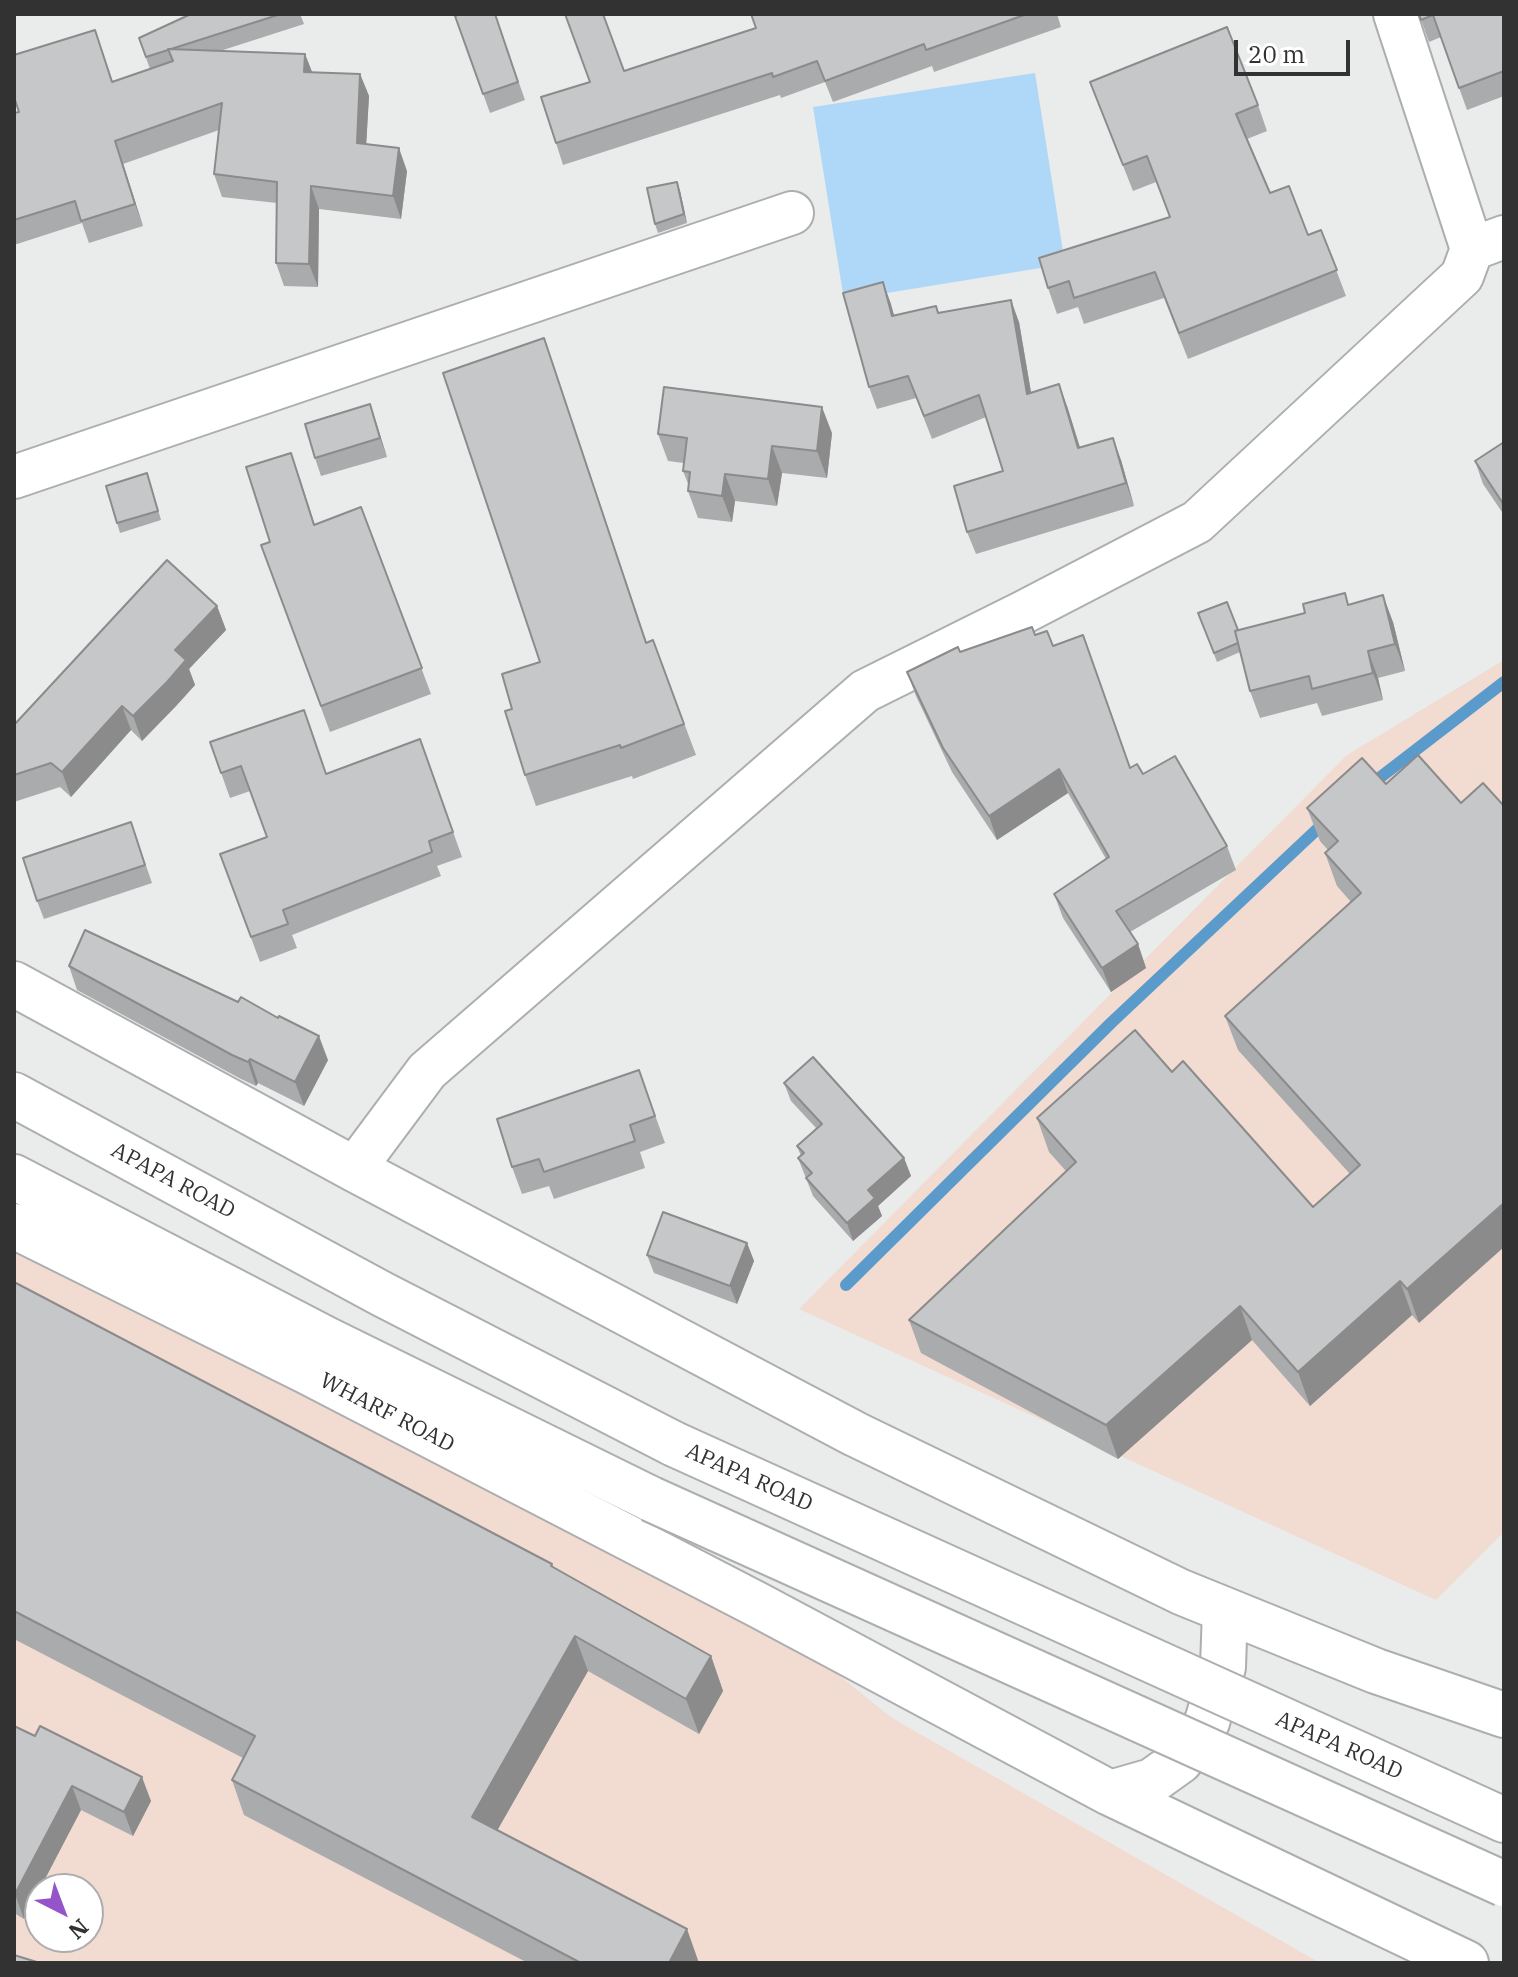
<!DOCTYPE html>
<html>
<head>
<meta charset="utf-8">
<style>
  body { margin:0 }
  #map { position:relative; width:1518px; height:1977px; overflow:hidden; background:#eaebeb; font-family:"IBM Plex Serif",serif }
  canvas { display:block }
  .frame { position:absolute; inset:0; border:16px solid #323232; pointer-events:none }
  .north { position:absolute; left:24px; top:1873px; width:80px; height:80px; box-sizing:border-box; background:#fff; border:2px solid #adadad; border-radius:50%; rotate:138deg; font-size:22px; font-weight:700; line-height:32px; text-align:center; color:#323232 }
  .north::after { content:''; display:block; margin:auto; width:28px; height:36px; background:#9554c9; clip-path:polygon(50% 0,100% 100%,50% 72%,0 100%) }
  .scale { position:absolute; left:1234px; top:40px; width:116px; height:36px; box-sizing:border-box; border:4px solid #323232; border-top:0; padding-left:10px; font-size:24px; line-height:28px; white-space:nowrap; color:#323232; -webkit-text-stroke:6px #fff; paint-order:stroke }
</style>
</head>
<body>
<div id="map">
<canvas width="1518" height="1977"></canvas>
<div class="frame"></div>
<div class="north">N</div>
<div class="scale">20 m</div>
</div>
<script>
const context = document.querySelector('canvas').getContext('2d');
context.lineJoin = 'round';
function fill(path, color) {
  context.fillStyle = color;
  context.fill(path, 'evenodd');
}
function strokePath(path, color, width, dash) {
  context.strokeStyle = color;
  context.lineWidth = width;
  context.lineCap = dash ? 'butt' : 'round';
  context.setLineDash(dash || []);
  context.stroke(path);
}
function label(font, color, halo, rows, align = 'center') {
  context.font = font + ' "IBM Plex Serif",serif';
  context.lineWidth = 7;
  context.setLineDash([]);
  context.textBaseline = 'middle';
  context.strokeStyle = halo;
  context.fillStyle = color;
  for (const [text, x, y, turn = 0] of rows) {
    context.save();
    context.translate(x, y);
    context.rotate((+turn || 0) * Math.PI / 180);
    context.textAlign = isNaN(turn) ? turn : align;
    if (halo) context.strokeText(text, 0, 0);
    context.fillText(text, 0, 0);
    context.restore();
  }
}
const industrial = new Path2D(`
  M1504 660V1532L1436 1600 799 1309 1347 755Z
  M14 1178 572 1461 892 1718 1320 1963H14ZM40 1889H88V1937H40Z`);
const green = new Path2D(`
  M1035 73 1065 264 844 300 813 107Z`);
const stream = new Path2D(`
  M1369 786 1504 682
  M846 1285 1112 1022 1327 820`);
const street = new Path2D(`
  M1395 14 1472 249
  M14 477 792 213
  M354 1169 427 1071 865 691 1024 612 1197 522 1462 276 1472 249 1504 237`);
const secondary = new Path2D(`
  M14 984 354 1169 855 1434 1181 1592 1376 1671 1504 1715
  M14 1226 308 1372 758 1605 1110 1793 1466 1963
  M1110 1793 1152 1781 1180 1761 1207 1722 1223 1667 1225 1610`);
const primary = new Path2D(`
  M14 1095 382 1294 674 1444
  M14 1177 326 1339 651 1499`);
const highway = new Path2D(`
  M1438 1790 1504 1820`);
const highwayBridge = new Path2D(`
  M674 1444 1438 1790
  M651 1499 1504 1884`);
const wall = new Path2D(`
  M191 14H300L304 24 220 51 305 54 312 72 360 74 369 96 366 144 407 171 401 219 319 209 318 287 284 286 276 263 277 203 222 197 214 174 219 130 123 164 143 226 89 243 82 223 14 245V113L19 112 95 30 113 82 150 69 139 38Z
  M495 14 525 100 490 113 455 16Z
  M751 14H1057L1061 27 934 72 932 66 833 102 825 82 781 98 780 95 563 165 556 143 590 82 756 28Z
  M1419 14H1504V96L1467 110 1441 37 1429 42Z
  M1090 82 1258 105 1267 131 1247 139 1270 193 1308 235 1321 230 1346 296 1188 359 1164 298 1084 324 1078 307 1057 314 1048 288 1170 217 1156 182 1133 191Z
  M677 182 680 191 687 223 658 233 655 224Z
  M883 282 894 315 936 306 939 313 1019 322 1031 392 1067 406 1080 448 1121 460 1134 506 976 554 967 532 1003 471 986 417 932 439 916 398 877 409 869 387Z
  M555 370 647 643 653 640 696 755 633 779 632 776 536 806 525 775 512 709 540 662Z
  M370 404 387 457 321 476 315 458Z
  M832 433 827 478 782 473 777 506 735 501 732 522 698 518 688 491 689 486 683 471 684 463 668 461 658 434Z
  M1504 442V515L1483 484 1475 461Z
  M291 453 315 525 361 507 431 694 330 732 261 545 270 542Z
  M150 482 161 520 120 533 117 523Z
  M1349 604 1393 622 1405 671 1378 678 1383 700 1322 716 1317 703 1260 718 1250 691 1240 652 1217 662 1198 613 1238 630 1305 613Z
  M217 606 226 630 189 669 195 685 176 706 142 741 131 730 71 797 60 787 14 802V725Z
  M1035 635 1053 646 1130 768 1143 774 1227 846 1236 870 1130 932 1138 944 1146 968 1111 992 1063 918 1054 894 1106 859 1068 793 997 840 952 772 916 696 907 672 960 652Z
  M420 739 462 857 437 866 441 876 292 935 297 948 260 962 220 854 267 837 250 791 230 798 210 742 326 774Z
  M1362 758 1419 1323 1412 1315 1310 1406 1252 1340 1118 1459 921 1353 909 1320 1066 1171 1049 1152 1037 1118 1172 1072 1313 1207 1350 1174 1238 1050 1225 1016 1351 902 1337 886 1325 853 1328 850 1320 841 1307 808Z
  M131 822 152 883 44 919 37 901Z
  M69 966 328 1060 304 1106 258 1083 256 1086 241 1079 77 990Z
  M639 1070 665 1143 640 1152 645 1168 554 1199 549 1186 522 1194 512 1167Z
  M784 1083 904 1158 911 1176 878 1206 882 1216 853 1241 813 1196 798 1158 801 1156 797 1146 816 1128 791 1101Z
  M747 1243 754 1261 737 1304 654 1273 647 1255Z
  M14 1282 552 1564 554 1568 711 1656 723 1691 699 1734 588 1671 497 1830 699 1963H528L244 1815 232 1780 243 1758 14 1639Z
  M14 1726 151 1801 133 1836 81 1810 24 1919 14 1913Z`);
const shadedWall = new Path2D(`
  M305 54 314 77 304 72Z
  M360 74 369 96 365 166 357 143Z
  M115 141 123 164 143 226 135 204Z
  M399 148 407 171 401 219 393 196Z
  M677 182 680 191 687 223 684 214Z
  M311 186 319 209 318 287 309 264Z
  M883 282 891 304 900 338 892 316Z
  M1011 300 1019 322 1035 416 1027 394Z
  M544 338 555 370 657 675 646 643Z
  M1059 384 1067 406 1087 470 1078 448Z
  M370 404 376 422 387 457 380 438Z
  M822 407 832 433 827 478 817 451Z
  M1113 438 1121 460 1134 506 1126 483Z
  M772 446 782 473 777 506 768 479Z
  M291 453 300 479 323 551 314 525Z
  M725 474 735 501 732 522 722 496Z
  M1383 595 1393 622 1405 671 1395 644Z
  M217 606 226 630 189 669 195 685 176 706 142 741 133 716 175 650Z
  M1368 651 1378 678 1383 700 1373 673Z
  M122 706 131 730 71 797 62 772Z
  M1059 769 1068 793 997 840 989 816Z
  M1138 944 1146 968 1111 992 1102 968Z
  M319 1036 328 1060 304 1106 295 1082Z
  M250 1059 258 1083 256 1086 248 1062Z
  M904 1158 911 1176 878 1206 882 1216 853 1241 847 1223 868 1190Z
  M1504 1203V1247L1419 1323 1407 1289Z
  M747 1243 754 1261 737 1304 730 1286Z
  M1400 1281 1412 1315 1310 1406 1298 1372Z
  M1240 1306 1252 1340 1118 1459 1106 1425Z
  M575 1636 588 1671 485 1852 472 1817Z
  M711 1656 723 1691 699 1734 686 1699Z
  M142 1777 151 1801 133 1836 124 1812Z
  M72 1786 81 1810 24 1919 15 1894Z
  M687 1929 699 1963H669Z`);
const building = new Path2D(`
  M191 14H281L171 49H168V50L146 57 139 38Z
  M460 14H495L518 82 483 94 455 16Z
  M565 14H603L624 71 756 28 751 14H1027L926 50 924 44 825 81 817 61 773 77 772 73 556 143 541 97 590 82Z
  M1419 14H1502L1504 19V71L1459 88 1433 15 1421 20Z
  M1227 27 1258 105 1236 114 1270 193 1289 186 1308 235 1321 230 1337 270 1179 333 1155 272 1074 298 1069 281 1048 288 1039 258 1170 217 1147 156 1123 165 1090 82Z
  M95 30 112 82 173 61 168 49 305 54 304 72 360 74 357 143 399 148 393 196 311 186 309 264 276 263 277 182 214 174 222 103 115 141 135 204 81 221 75 201 14 220V113L19 112 14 97V55Z
  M677 182 684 214 655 224 647 188Z
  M883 282 892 316 936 306 938 313 1011 300 1027 394 1059 384 1078 448 1113 438 1126 483 967 532 954 486 1003 471 979 395 924 416 908 376 869 387 843 293Z
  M544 338 646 643 653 640 684 724 621 748 620 745 525 775 505 711 512 709 502 674 540 662 443 373Z
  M664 387 822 407 817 451 772 446 768 479 725 474 722 496 688 491 690 472 683 471 687 438 658 434Z
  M370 404 380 438 315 458 305 424Z
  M1504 442V505L1475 461Z
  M291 453 314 525 361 507 422 668 321 706 261 545 270 542 246 467Z
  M147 473 158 511 117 523 106 486Z
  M167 560 217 606 175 650 186 660 167 682 133 716 122 706 62 772 51 763 14 775V725Z
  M1345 593 1348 605 1383 595 1395 644 1368 651 1373 673 1312 689 1309 676 1250 691 1235 631 1305 613 1303 604Z
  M1227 602 1238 630 1235 631 1238 643 1214 653 1198 613Z
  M1032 627 1035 635 1047 631 1053 646 1083 635 1130 768 1137 764 1143 774 1175 756 1227 846 1116 911 1138 944 1102 968 1054 894 1109 857 1059 769 989 816 943 748 907 672 958 647 960 652Z
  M304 710 326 774 420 739 453 832 429 841 432 852 283 910 288 924 251 937 220 854 267 837 241 766 221 773 210 742Z
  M1418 755 1461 803 1483 783 1504 806V1203L1407 1289 1400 1281 1298 1372 1240 1306 1106 1425 909 1320 1076 1162 1037 1118 1135 1030 1172 1072 1183 1061 1313 1207 1360 1165 1225 1016 1361 893 1325 853 1338 841 1307 808 1362 758 1386 784Z
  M131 822 145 865 37 901 23 858Z
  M85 930 238 1002 241 997 278 1018 279 1016 319 1036 295 1082 250 1059 248 1062 232 1055 69 966Z
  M813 1057 904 1158 868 1190 875 1198 847 1223 806 1178 812 1173 798 1158 804 1153 797 1146 822 1124 784 1083Z
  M639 1070 655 1116 630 1125 635 1141 544 1172 539 1159 512 1167 497 1119Z
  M663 1212 747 1243 730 1286 647 1255Z
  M14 1282 552 1564 551 1566 711 1656 686 1699 575 1636 472 1817 687 1929 669 1963H581L232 1780 255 1736 14 1611Z
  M14 1726 35 1736 40 1726 142 1777 124 1812 72 1786 15 1894 14 1893Z
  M14 1955 40 1963H14Z`);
const streetNames = [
  ["APAPA ROAD",173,1181,28],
  ["WHARF ROAD",387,1413,27],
  ["APAPA ROAD",749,1478,24],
  ["APAPA ROAD",1339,1746,24]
];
fill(industrial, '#f2dbd0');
fill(green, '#afd8f8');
strokePath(stream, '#5b9bcb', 12);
strokePath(street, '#adaeaf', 46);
strokePath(secondary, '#adaeaf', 48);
strokePath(primary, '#adaeaf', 48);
strokePath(highway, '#adaeaf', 48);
strokePath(street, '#fff', 42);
strokePath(secondary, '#fff', 44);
strokePath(primary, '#fff', 44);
strokePath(highway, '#fff', 44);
strokePath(highwayBridge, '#adaeaf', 48, []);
strokePath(highwayBridge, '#fff', 44);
fill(wall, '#aaabac');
fill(shadedWall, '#8b8b8c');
fill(building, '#c6c7c8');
strokePath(building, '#8b8b8c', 2);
label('22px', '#323232', '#fff', streetNames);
</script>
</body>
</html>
